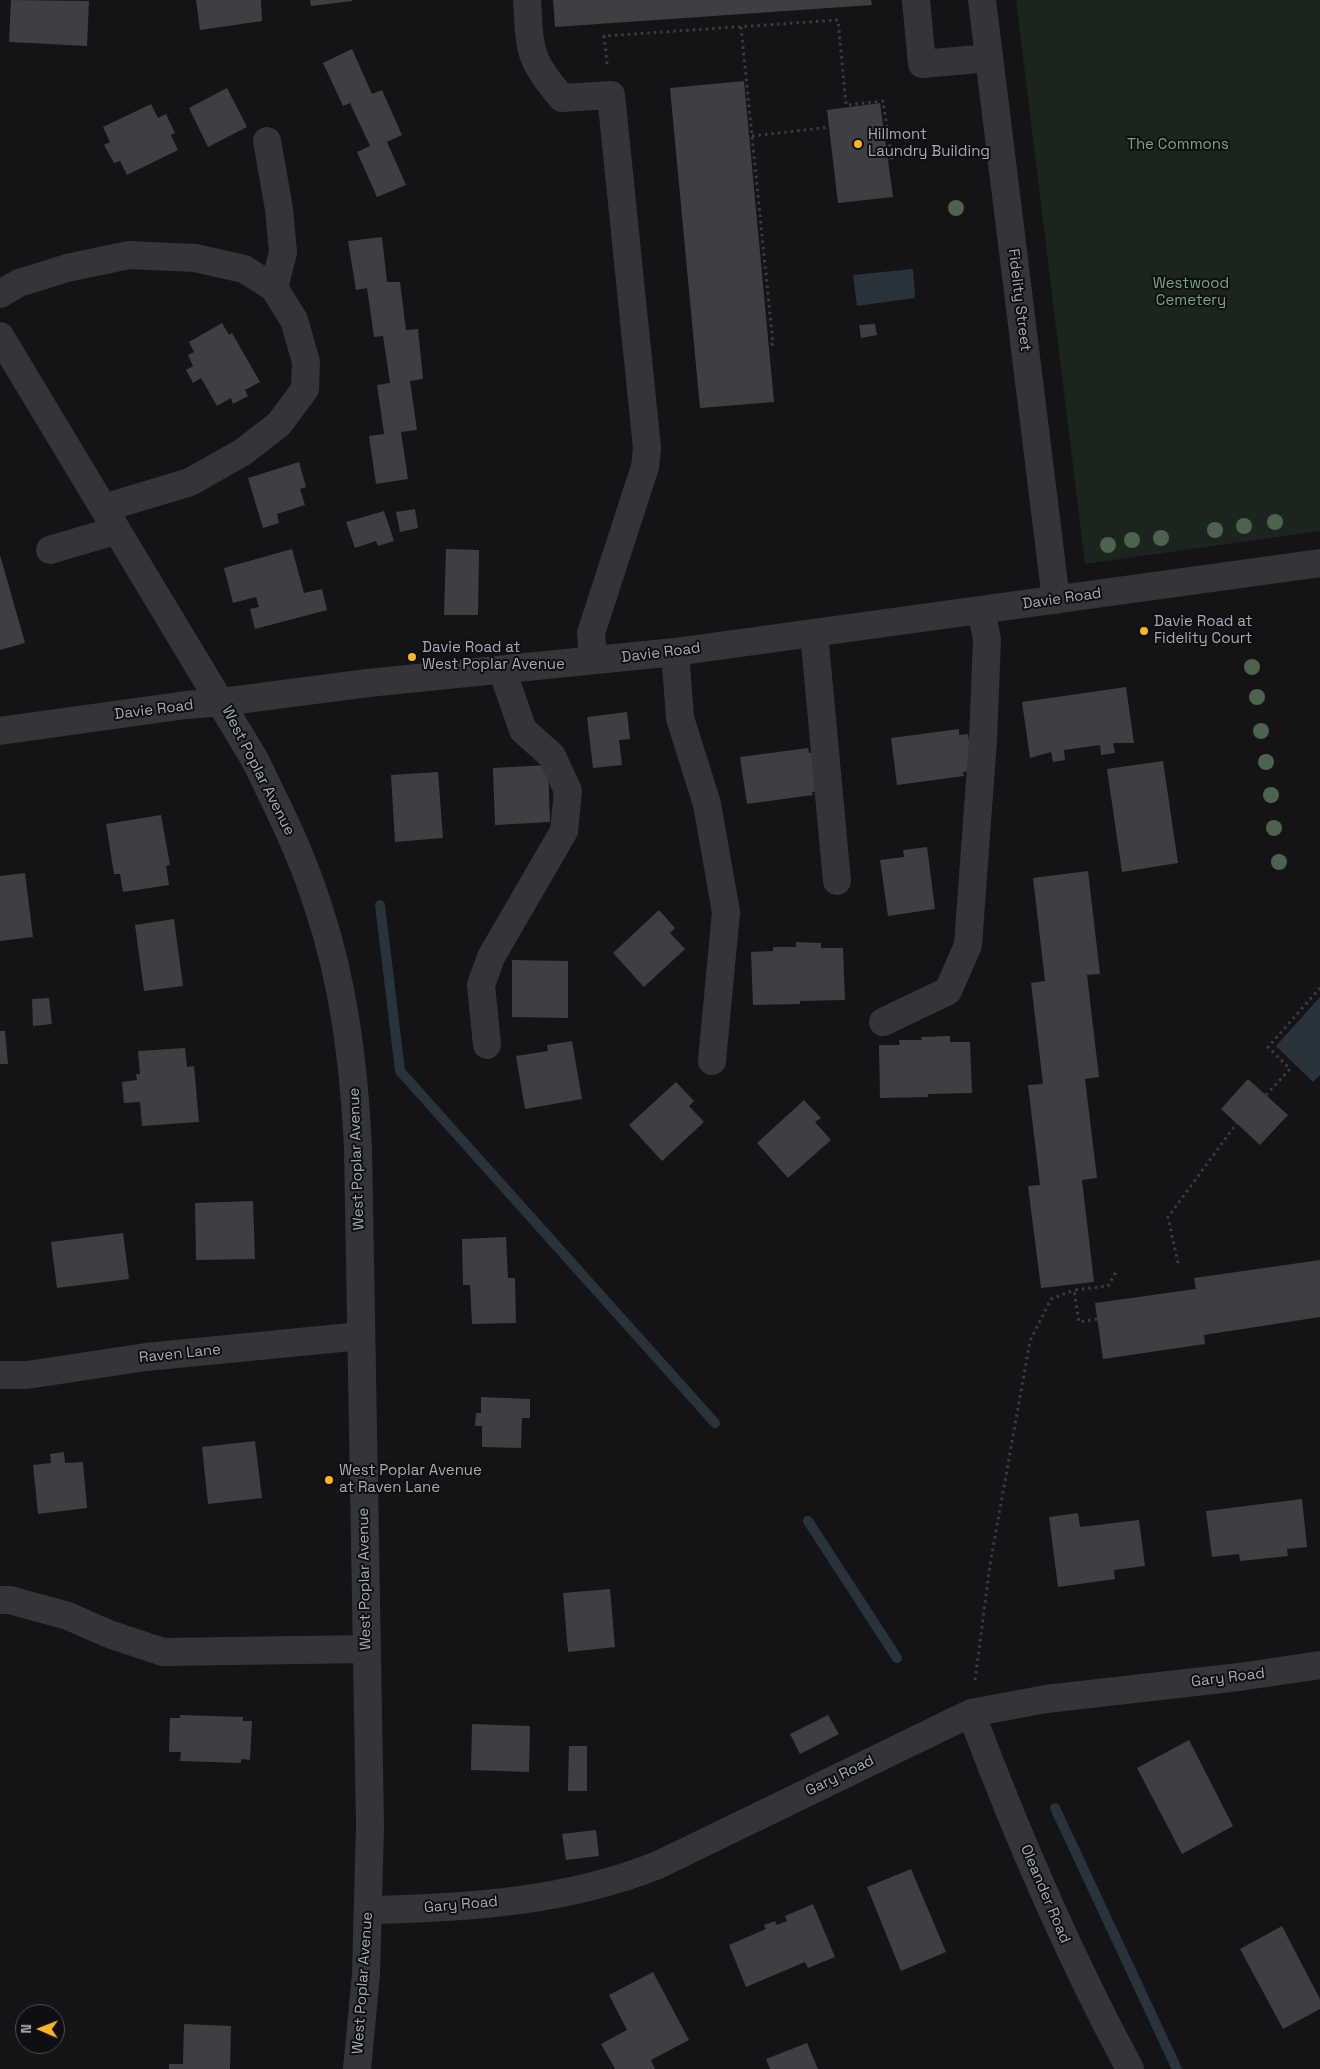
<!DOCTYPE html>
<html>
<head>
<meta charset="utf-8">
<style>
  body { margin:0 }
  #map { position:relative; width:1320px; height:2069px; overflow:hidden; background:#141416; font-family:"Space Grotesk",sans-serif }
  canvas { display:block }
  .north { position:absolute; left:15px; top:2004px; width:50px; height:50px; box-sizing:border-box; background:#0f0f11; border:1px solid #4b4d54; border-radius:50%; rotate:271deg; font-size:14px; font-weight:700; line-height:20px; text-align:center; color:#a4aab8 }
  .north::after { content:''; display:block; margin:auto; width:18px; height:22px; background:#ffb422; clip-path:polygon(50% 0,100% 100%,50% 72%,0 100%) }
</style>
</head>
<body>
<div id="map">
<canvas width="1320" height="2069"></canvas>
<div class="north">N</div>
</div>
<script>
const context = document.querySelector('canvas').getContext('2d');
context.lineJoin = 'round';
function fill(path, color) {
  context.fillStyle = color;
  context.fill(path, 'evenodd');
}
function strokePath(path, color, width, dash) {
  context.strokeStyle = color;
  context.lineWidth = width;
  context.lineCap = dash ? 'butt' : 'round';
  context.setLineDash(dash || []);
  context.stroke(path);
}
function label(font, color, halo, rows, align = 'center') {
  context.font = font + ' "Space Grotesk",sans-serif';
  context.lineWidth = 4;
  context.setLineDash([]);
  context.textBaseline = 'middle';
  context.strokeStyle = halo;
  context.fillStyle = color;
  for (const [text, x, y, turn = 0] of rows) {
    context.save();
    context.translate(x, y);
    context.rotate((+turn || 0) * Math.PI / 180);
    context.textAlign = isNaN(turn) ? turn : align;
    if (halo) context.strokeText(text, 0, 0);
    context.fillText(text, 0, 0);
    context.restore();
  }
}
const green = new Path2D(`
  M1016 0H1320V531L1085 564Z`);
const water = new Path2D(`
  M913 269 915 298 857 306 853 275Z
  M1320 997V1075L1313 1082 1276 1046Z`);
const stream = new Path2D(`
  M380 905 400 1071 715 1423
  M808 1521 897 1658
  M1055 1808 1177 2069`);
const building = new Path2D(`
  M11 0 89 1 87 46 9 42Z
  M196 0H261L262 21 200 30Z
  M310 0H352V1L311 6Z
  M553 0H871L872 5 555 27Z
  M352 49 372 94 382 90 402 135 387 142 406 185 377 197 357 152 370 146 350 103 343 106 323 63Z
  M744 81 774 402 700 408 670 88Z
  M227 88 247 127 208 147 189 108Z
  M880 103 893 197 838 203 827 110Z
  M151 104 158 118 166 114 175 133 171 135 178 150 127 175 120 161 114 163 104 145 110 142 103 127Z
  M382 237 387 282H400L406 330 418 329 423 379 410 381 417 430 401 432 408 479 376 484 369 436 384 434 377 385 390 383 383 336 374 337 367 288 356 290 348 241Z
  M222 323 229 335 232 333 260 382 245 390 248 396 233 404 231 398 217 406 201 378 193 383 186 370 193 366 188 355 194 352 189 342Z
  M875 324 877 335 861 338 859 325Z
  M299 462 306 487 300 489 305 505 277 514 279 523 263 528 248 478Z
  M415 509 418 528 400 532 396 512Z
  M384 511 394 541 378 546 376 541 355 548 346 522Z
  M292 549 304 593 322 589 327 610 255 629 250 609 259 607 256 597 233 603 224 568Z
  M446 549 479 550 478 615H444Z
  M0 555 25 643 0 650Z
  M1126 687 1134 743H1113L1115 753 1101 755 1100 745 1064 750 1065 760 1053 762 1051 752 1030 758 1022 702Z
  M627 712 630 739 619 740 622 765 593 768 587 717Z
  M959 729V735L968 734 973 771 963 772 964 776 897 785 891 738Z
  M808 748 809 753 818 752 823 790 812 792 813 795 747 804 740 757Z
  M1163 761 1178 863 1122 872 1107 769Z
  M548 765 550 822 495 825 493 768Z
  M438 772 443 838 395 842 391 775Z
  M161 815 170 865 166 866 169 885 123 892 120 874H114L106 824Z
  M927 847 935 909 888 916 880 860 904 857 903 850Z
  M1088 871 1100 974 1087 975 1099 1077 1085 1079 1097 1178 1082 1180 1094 1282 1041 1288 1028 1186 1040 1185 1028 1085 1043 1084 1031 983 1045 981 1033 878Z
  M25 873 33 937 0 941V876Z
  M659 910 675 928 670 933 685 949 644 987 613 953Z
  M174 919 183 986 144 991 135 925Z
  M796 942 821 943V948H843L845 1000 800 1001V1004L753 1005 751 952 773 951V947H796Z
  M512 960 568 961V1018L512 1017Z
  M49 998 52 1024 33 1026 32 999Z
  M0 1031H5L8 1064H0Z
  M950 1036V1042H970L972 1093 928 1094V1097L880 1098 879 1045H900L899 1040H922L921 1037Z
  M572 1041 582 1099 525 1109 516 1056 548 1051 547 1045Z
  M185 1048 187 1067 194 1066 199 1122 142 1126 140 1102 124 1103 122 1082 137 1080 136 1074H140L138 1051Z
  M1248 1079 1288 1115 1260 1145 1221 1109Z
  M676 1082 694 1101 689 1106 704 1122 662 1161 629 1125Z
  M804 1100 821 1118 815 1122 831 1140 788 1178 757 1143Z
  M253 1201 255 1259 196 1260 195 1203Z
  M123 1233 129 1279 57 1288 51 1242Z
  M506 1237 508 1278H515L516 1323 472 1324 470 1285H463L462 1239Z
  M1320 1260V1317L1204 1335 1205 1344 1103 1359 1095 1303 1196 1289 1194 1278Z
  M481 1397 530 1399V1418H522L521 1448 482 1447V1426H475L476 1413H481Z
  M255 1441 262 1498 208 1504 202 1447Z
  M64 1452 65 1463 83 1462 87 1508 38 1514 33 1465 51 1463 50 1454Z
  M1302 1499 1307 1547 1287 1549 1288 1556 1240 1561 1239 1554 1212 1557 1206 1511Z
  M1078 1513 1080 1527 1139 1520 1145 1566 1114 1570 1115 1579 1058 1587 1049 1517Z
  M610 1589 615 1647 568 1652 563 1593Z
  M180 1715 243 1717V1721H252L250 1760 241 1759V1763L180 1761 181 1752H169L170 1718H180Z
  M828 1715 839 1734 800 1754 790 1734Z
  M472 1724 530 1726 529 1772 471 1770Z
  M1189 1740 1233 1826 1182 1854 1137 1768Z
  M569 1746H587V1791H568Z
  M596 1830 599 1856 566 1860 562 1834Z
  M911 1869 946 1952 901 1971 867 1887Z
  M813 1904 835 1957 808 1968 805 1962 746 1987 729 1945 766 1929 764 1925 775 1921 777 1925 787 1921 785 1916Z
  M1282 1926 1320 1999V2009L1283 2029 1240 1949Z
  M653 1972 689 2040 651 2060 655 2069H615L601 2044 627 2030 609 1995Z
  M184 2024 231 2026 230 2069H169V2064H183Z
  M807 2043 818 2069H770L766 2059Z`);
const path = new Path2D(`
  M741 27 773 344 768 345
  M607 64 604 36 838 20 846 105 883 101 892 160H888
  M752 136 829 127
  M1266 1095 1290 1069 1268 1047 1320 988
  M1178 1263 1168 1217 1237 1123
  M1097 1319 1079 1322 1074 1290 1108 1286 1116 1272
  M975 1680 990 1565 1030 1341 1051 1299 1074 1290`);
const minor = new Path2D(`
  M527 0C530 50 528 59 562 98L611 95 647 448 645 467 591 633 593 660
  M916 0 922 64 989 58
  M982 0 1056 600
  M267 141 279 209 283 252 274 288
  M0 294 19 283 67 268 129 255 195 258 244 269 274 288 294 320 306 362 305 389 279 424 243 452 190 482 104 508
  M0 336 255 760C278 807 301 853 317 903 344 982 354 1066 358 1149L370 1825 366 1974 357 2069
  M50 550 117 530
  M814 633 837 881
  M675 652 680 718 707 804 726 912 712 1061
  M0 731 186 705 222 702 368 683 675 652 1320 563
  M883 1022 948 991 968 945 983 740 987 639 981 610
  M487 1045 481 985 491 957 564 831 568 791 552 756 523 730 502 670
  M0 1375H27L146 1357 361 1336
  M0 1600H10L68 1616 109 1634 163 1652 366 1649
  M971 1713C1017 1835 1068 1954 1130 2069
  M369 1910C466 1908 566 1902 658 1865L971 1713 1046 1699 1239 1677 1320 1665`);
const trees = [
  [956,208],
  [1275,522],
  [1244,526],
  [1215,530],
  [1161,538],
  [1132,540],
  [1108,545],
  [1252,667],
  [1257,697],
  [1261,731],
  [1266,762],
  [1271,795],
  [1274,828],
  [1279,862]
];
const markers = [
  [858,144,5,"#ffb422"],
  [1144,631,5,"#ffb422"],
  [412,657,5,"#ffb422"],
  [329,1480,5,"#ffb422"]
];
const poiNames = [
  ["Hillmont",868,135],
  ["Laundry Building",868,152],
  ["Davie Road at",1154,622],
  ["Fidelity Court",1154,639],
  ["Davie Road at",422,648],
  ["West Poplar Avenue",422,665],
  ["West Poplar Avenue",339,1471],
  ["at Raven Lane",339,1488]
];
const parkNames = [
  ["The Commons",1178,145],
  ["Westwood",1191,284],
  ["Cemetery",1191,301]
];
const streetNames = [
  ["Fidelity Street",1019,300,83],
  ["Davie Road",1062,599,-8],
  ["Davie Road",661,653,-7],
  ["Davie Road",154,710,-7],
  ["West Poplar Avenue",258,771,63],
  ["West Poplar Avenue",357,1159,-92],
  ["Raven Lane",180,1354,-6],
  ["West Poplar Avenue",365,1579,-91],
  ["Gary Road",1228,1678,-7],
  ["Gary Road",840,1776,-26],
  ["Oleander Road",1045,1894,67],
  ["Gary Road",461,1905,-5],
  ["West Poplar Avenue",363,1983,-86]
];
fill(green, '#1b241d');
fill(water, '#29333b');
strokePath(stream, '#29333b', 10);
fill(building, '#3e3f44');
strokePath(path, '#3a3c42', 3, [2.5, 4]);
strokePath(minor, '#34353b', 28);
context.fillStyle = '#4c644e';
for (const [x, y] of trees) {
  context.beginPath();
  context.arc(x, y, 8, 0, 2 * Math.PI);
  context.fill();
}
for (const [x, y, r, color] of markers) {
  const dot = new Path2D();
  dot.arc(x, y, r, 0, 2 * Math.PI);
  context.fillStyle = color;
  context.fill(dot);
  strokePath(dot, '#0f0f11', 2);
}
label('15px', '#a4aab8', '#0f0f11', poiNames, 'left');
label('15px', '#79a57b', '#0f0f11', parkNames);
label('15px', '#a4aab8', '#0f0f11', streetNames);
</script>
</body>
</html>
